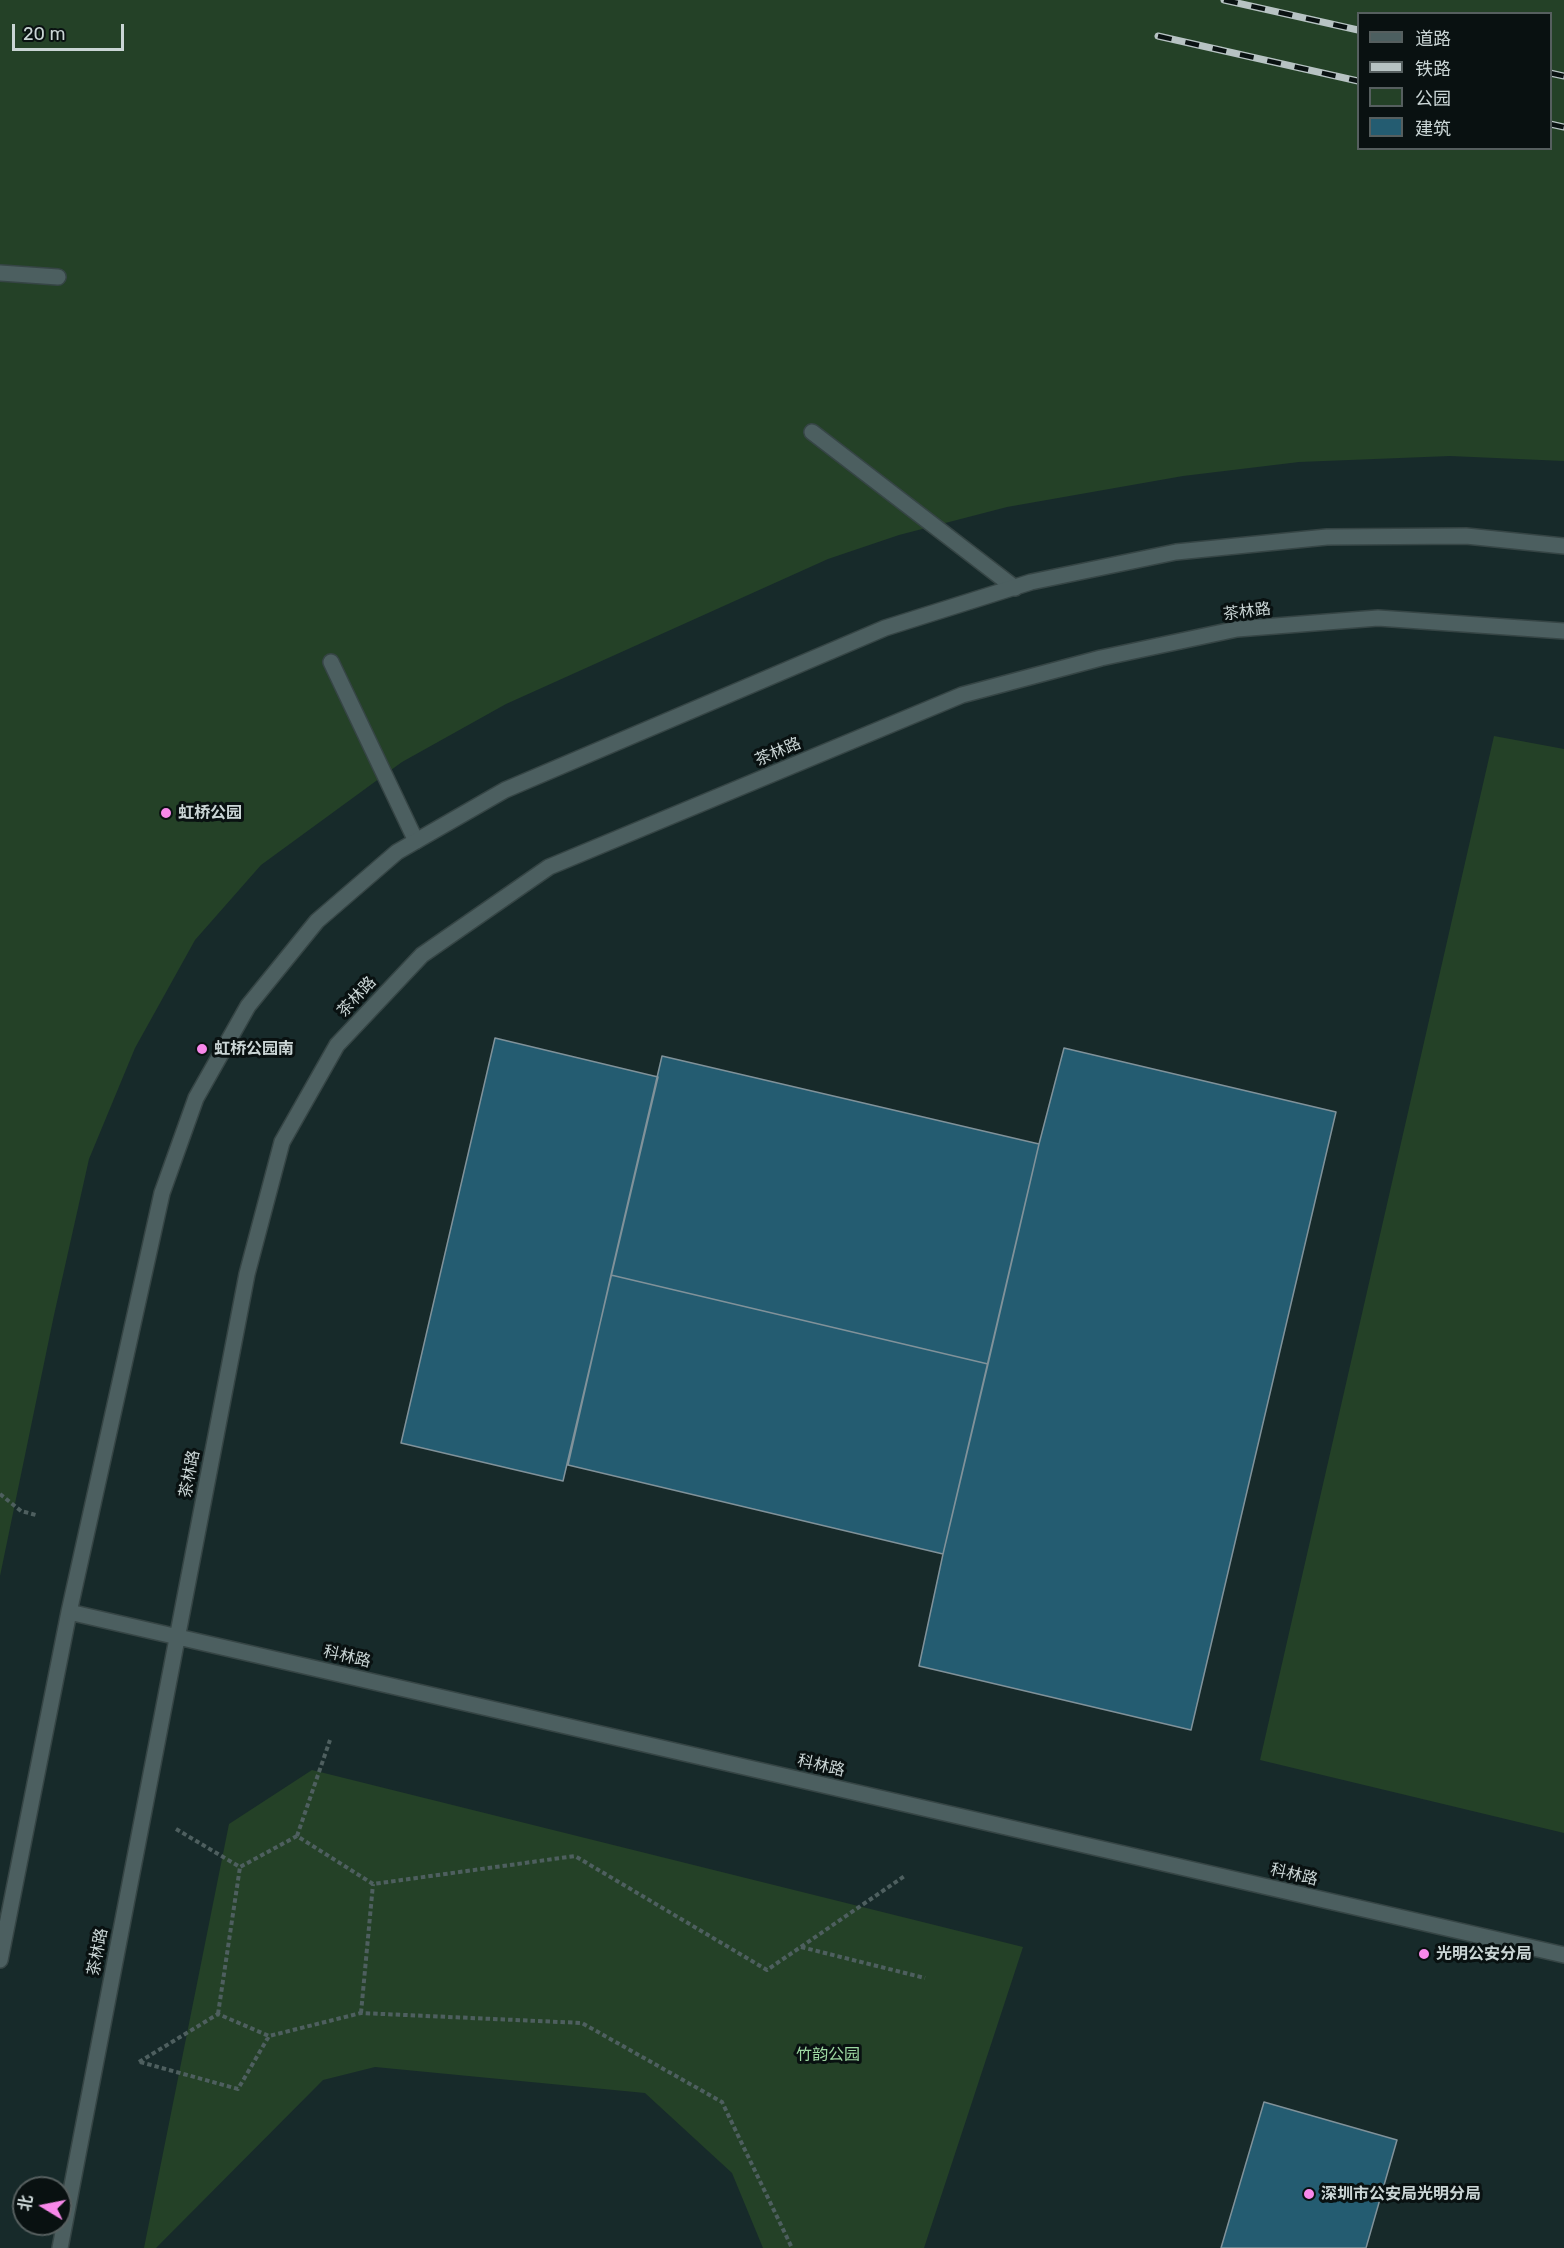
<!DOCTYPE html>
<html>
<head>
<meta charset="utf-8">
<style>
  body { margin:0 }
  #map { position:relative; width:1564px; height:2248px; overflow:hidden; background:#172a2a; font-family:Rubik,"Noto Sans SC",sans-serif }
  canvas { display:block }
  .legend { position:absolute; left:1357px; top:12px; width:195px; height:138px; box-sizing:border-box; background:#091111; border:2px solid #565f5f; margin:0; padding:8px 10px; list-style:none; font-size:18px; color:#cad5d5 }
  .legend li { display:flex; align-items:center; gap:12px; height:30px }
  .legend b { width:30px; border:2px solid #565f5f }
  .north { position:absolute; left:12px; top:2176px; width:60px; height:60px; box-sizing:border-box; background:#091111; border:2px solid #565f5f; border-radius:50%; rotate:280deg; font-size:16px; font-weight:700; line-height:24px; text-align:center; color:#cad5d5 }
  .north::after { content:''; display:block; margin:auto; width:21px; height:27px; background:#f888ea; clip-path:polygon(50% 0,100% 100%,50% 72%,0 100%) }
  .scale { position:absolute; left:12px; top:24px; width:112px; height:27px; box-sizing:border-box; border:3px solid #cad5d5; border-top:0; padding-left:8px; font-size:18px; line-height:21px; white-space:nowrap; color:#cad5d5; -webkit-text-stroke:4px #091111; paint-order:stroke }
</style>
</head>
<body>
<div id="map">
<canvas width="1564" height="2248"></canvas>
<ul class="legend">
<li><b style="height:8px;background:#4c5f60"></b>道路</li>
<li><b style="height:8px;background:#b7c3c3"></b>铁路</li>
<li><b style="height:16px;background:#244127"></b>公园</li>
<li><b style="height:16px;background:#245c71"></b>建筑</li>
</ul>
<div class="north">北</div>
<div class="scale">20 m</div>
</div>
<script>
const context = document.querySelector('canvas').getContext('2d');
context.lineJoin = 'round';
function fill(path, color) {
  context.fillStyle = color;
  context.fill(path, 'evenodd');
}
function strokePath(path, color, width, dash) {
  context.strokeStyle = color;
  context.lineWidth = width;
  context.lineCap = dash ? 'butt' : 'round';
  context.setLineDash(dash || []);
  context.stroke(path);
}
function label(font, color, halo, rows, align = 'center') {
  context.font = font + ' Rubik,"Noto Sans SC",sans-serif';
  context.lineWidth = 6;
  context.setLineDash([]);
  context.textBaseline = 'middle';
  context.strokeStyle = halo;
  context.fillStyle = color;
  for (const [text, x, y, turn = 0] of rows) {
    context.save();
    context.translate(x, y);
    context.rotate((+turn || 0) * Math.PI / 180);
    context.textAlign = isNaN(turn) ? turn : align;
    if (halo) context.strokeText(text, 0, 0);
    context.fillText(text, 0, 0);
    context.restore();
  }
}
const green = new Path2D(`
  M0 0H1564V461L1450 456 1299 462 1183 476 1007 507 899 535 828 559 506 704 402 762 261 865 195 940 135 1048 89 1159 54 1315 0 1576ZM1358 14H1550V148H1358Z
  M1494 736 1564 749V1833L1260 1760Z
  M312 1770 1023 1947 924 2248H763L732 2173 645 2093 375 2067 323 2080 156 2248H144L229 1824Z`);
const building = new Path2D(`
  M495 1038 658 1077 563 1481 401 1443Z
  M1064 1048 1336 1112 1191 1730 919 1666 943 1554 1039 1144Z
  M662 1056 1039 1144 988 1364 611 1275Z
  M611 1275 988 1364 943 1554 568 1465Z
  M1264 2102 1397 2140 1366 2248H1221Z`);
const path = new Path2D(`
  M0 1494 21 1511 36 1515
  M176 1829 240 1867 297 1836 373 1884 575 1856 767 1970 906 1875
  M297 1836 330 1740
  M801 1947 925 1978
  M361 2013 373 1884
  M218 2014 240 1867
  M139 2062 218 2014 269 2036 361 2013 582 2023 722 2102 792 2248
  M140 2062 238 2089 269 2036`);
const service = new Path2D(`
  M0 273 58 277
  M812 432 1015 588
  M331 662 416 841`);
const tertiary = new Path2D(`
  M69 1612 1564 1955
  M0 1960 69 1612 162 1193 196 1098 248 1006 317 921 397 852 505 790 885 628 1031 582 1176 552 1327 537 1466 536 1564 546
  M60 2248 247 1274 282 1142 337 1045 422 955 549 867 962 695 1101 658 1237 629 1378 618 1564 631`);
const rail = new Path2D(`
  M1224 0 1358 30
  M1158 36 1358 81
  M1550 73 1564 76
  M1550 124 1564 127`);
const markers = [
  [166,813,6,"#f888ea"],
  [202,1049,6,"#f888ea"],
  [1424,1954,6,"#f888ea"],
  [1309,2194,6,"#f888ea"]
];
const streetNames = [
  ["茶林路",1247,612,-7],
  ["茶林路",778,752,-23],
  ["茶林路",357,997,-47],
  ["茶林路",190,1474,-79],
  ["科林路",347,1657,13],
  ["科林路",821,1766,13],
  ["科林路",1294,1875,13],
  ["茶林路",98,1952,-79]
];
const poiNames = [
  ["虹桥公园",178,813],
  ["虹桥公园南",214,1049],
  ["光明公安分局",1436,1954],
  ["深圳市公安局光明分局",1321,2194]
];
const parkNames = [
  ["竹韵公园",828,2055]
];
fill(green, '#244127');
fill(building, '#245c71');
strokePath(building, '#80929a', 1.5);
strokePath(service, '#364545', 18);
strokePath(tertiary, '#364545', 18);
strokePath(path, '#4e5f5f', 4, [4.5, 3]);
strokePath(service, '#4c5f60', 15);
strokePath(tertiary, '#4c5f60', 15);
strokePath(rail, '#b7c3c3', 7);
strokePath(rail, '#091111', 4.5, [14]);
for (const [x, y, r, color] of markers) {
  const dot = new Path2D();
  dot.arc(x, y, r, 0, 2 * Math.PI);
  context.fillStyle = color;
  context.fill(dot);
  strokePath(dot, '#091111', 2);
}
label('16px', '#cad5d5', '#091111', streetNames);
label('bold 16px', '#cad5d5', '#091111', poiNames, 'left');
label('16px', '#9fdaa3', '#091111', parkNames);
</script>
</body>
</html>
